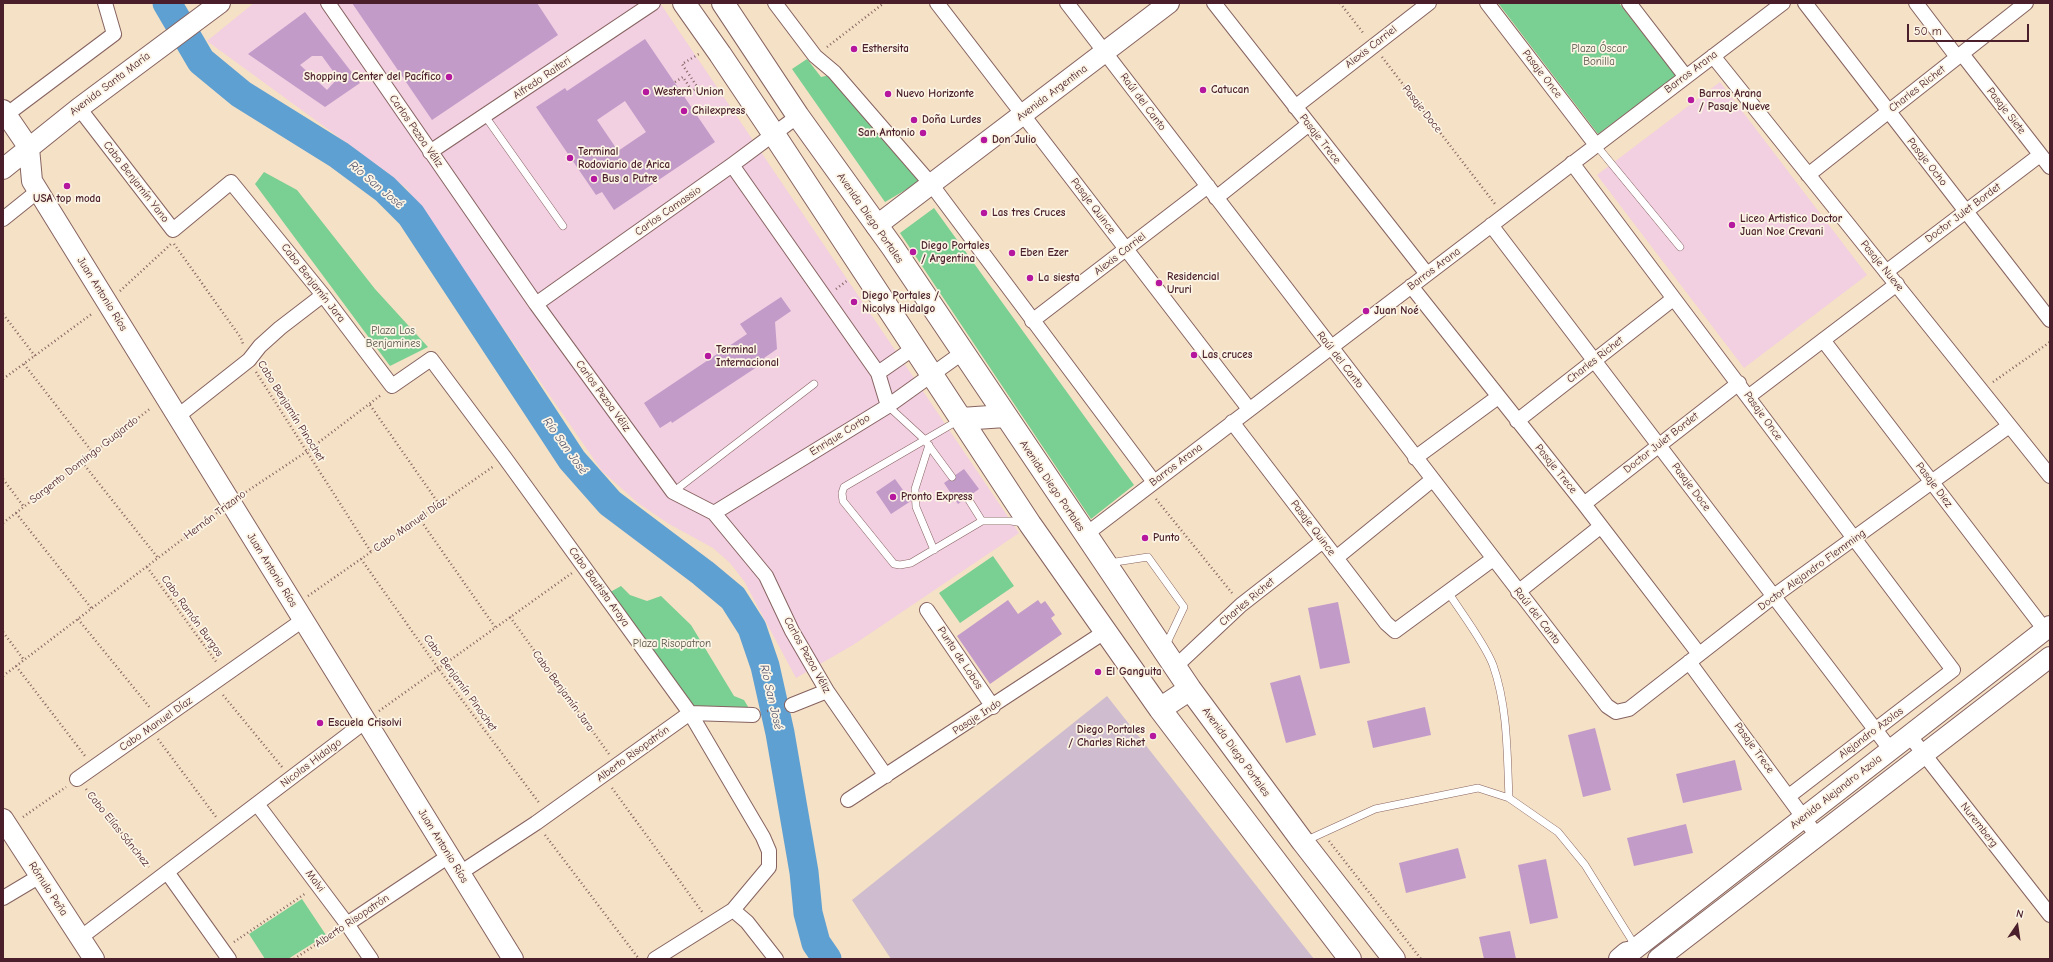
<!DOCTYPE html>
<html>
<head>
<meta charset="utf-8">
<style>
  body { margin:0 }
  #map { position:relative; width:2053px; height:962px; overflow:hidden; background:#f5e1c5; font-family:"Comic Neue",sans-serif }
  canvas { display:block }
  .frame { position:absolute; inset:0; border:4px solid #4a1f2b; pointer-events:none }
  .north { position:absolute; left:1997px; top:906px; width:40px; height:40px; -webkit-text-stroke:3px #fcf5e5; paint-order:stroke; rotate:13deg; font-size:11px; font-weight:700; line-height:16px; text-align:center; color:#4a1f2b }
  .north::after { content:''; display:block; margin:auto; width:14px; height:18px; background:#4a1f2b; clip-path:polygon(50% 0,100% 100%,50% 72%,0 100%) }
  .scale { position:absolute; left:1907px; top:24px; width:122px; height:18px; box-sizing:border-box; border:2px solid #4a1f2b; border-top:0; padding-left:5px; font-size:12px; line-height:14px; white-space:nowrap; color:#4a1f2b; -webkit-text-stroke:3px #fcf5e5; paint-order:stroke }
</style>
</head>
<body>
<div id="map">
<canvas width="2053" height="962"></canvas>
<div class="frame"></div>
<div class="north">N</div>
<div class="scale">50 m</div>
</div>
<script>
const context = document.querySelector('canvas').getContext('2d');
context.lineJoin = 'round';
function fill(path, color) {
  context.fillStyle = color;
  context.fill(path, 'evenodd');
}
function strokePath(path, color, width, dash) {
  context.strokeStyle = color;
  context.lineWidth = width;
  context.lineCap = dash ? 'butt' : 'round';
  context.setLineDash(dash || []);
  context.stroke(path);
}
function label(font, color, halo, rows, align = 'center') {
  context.font = font + ' "Comic Neue",sans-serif';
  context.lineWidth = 3.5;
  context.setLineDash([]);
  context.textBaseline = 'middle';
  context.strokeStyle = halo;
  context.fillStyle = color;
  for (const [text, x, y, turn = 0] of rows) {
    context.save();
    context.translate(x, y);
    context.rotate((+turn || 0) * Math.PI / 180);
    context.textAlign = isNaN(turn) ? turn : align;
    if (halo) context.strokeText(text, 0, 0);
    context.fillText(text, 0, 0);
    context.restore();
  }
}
const built = new Path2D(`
  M254 3H660L1019 533 853 645 796 678 744 581 730 563 713 548 669 524 638 503 602 471 407 189 388 173 207 41Z
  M1720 82 1867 275 1744 368 1597 175Z`);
const industrial = new Path2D(`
  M1107 696 1314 959H891L852 900Z`);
const green = new Path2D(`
  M1498 3H1619L1676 76 1598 134Z
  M807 59 821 77 830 75 844 84 919 182 885 202 792 69Z
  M264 172 297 190 375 289 428 347 390 366 255 184Z
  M934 208 1134 485 1091 519 900 233Z
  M993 556 1014 586 960 623 939 593Z
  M621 586 630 595 647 601 661 596 691 625 734 696 744 700 753 715 690 713 605 595Z
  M302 899 326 935 288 959H265L249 934Z`);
const river = new Path2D(`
  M167 3 201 61 241 94 339 155 385 189 411 215 572 460 610 503 703 573 733 598 752 628 765 666 780 733 804 872 808 913 816 943 827 959`);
const building = new Path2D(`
  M352 3H537L558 35 432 120Z
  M305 12 360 83 325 107 248 54ZM312 56H322L338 78 327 90 300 65Z
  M645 39 715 142 614 210 602 192 596 195 536 107 565 88 567 91ZM625 101 646 132 618 151 597 120Z
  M781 297 791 311 775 322 777 349 764 358 766 361 672 423 671 421 660 428 644 403 747 334 740 324Z
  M964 469 979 489 958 504 944 483Z
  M895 479 911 501 891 514 876 492Z
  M1008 600 1018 614 1038 600 1041 604 1045 601 1055 615 1051 618 1062 634 990 684 957 636Z
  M1338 602 1350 663 1320 669 1308 608Z
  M1300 675 1316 735 1286 743 1270 683Z
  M1425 707 1431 735 1373 748 1367 721Z
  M1595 728 1611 790 1583 797 1568 735Z
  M1735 760 1742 790 1683 803 1676 774Z
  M1686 824 1693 853 1634 866 1627 838Z
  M1458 848 1466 878 1406 893 1399 863Z
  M1546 859 1558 918 1530 924 1518 865Z
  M1510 931 1516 959H1484L1479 937Z`);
const path = new Path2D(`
  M1340 3 1364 34
  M827 47 884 3
  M1382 57 1495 204
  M675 82 683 77 692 91 698 88 682 64 699 54
  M174 244 241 338 243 344
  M836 289 848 280
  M120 291 171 244
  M3 314 35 356
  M24 364 93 453
  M256 372 371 552
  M3 379 93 313
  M1993 382 2050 342
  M370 405 439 504
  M82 462 158 558
  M3 479 24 507
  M246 492 306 452 381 395
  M1156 499 1232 593
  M16 513 92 609
  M419 518 495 627
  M3 523 151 408
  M361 559 438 668 540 804
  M147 567 217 663
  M308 596 494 466
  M510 617 609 754
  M78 619 151 709
  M3 632 24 660
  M16 666 85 756
  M3 676 217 513
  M223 695 282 767
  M379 711 572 573
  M767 711 777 709
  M158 739 216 817
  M612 788 703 913
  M86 789 149 867
  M23 817 66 787
  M545 835 639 959
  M1329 841 1421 959
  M234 942 306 893
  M294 959 335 932`);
const lane = new Path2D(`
  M485 116 563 226
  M1596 145 1680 247
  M888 406 924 439 952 477
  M959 420 844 487 842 493 843 501 894 564 900 565 911 563 982 521
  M929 445 915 489 916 507 934 550
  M673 492 814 384
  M967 497 982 521H1011L1023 523
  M1109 563 1148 557 1184 607 1165 647
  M1448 592C1462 614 1484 642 1493 665 1508 708 1507 754 1509 798
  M1305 841 1375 809 1478 788 1509 798 1558 832 1585 865 1636 947`);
const street = new Path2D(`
  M328 3 536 304 673 492 714 513 766 576 792 631 827 691 886 776
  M775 3 815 56 834 72 931 184 1154 482
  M937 3 1249 409
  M1067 3 1607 706 1616 712 1629 709 1774 596 2009 426
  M1214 3 1427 274
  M1487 3 1596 145
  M1629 3 1686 77
  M1805 3 2050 320
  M1916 3 1957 57
  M1962 54 2050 167
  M1713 56 2050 476
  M1295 107 1429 3
  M79 108 173 230 231 182 323 295 392 386 431 359 505 458 690 713 763 837 769 851V867L733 910 655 959
  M6 115 114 34 105 3
  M430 152 653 3
  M1572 163 1953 670 1789 796
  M732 165 878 373 888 406
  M1808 175 2026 3
  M1216 198 1309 124
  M3 219 38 191
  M1491 225 1890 749
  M1886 272 2040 155
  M1411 286 1584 504 1699 654
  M536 304 732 165 798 116
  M1032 321 1208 186
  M1823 340 2045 630
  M878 373 914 348
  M1748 397 1897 284
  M178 416 249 360 260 346 280 328 323 295
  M1517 421 1673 299
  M1232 422 1386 623 1395 631 1493 559
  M1415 458 1498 397
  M1584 504 1739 383
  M714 513 888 406 962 353
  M1085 535 1783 3
  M1336 558 1432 480
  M1518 592 1600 527
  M927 610 993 707
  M1689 662 1817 836
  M1175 667 1241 605 1323 541
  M792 705 827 691
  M1909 735 2050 915
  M77 779 303 620
  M848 800 1106 631
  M257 804 347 924 371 959
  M167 872 229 959
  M460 873 536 823 690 713 753 715
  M3 898 40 876
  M733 910 747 922 776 959
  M347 924 449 856
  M80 938 366 721`);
const secondary = new Path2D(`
  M3 110 29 148 32 181 513 959
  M3 169 79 108 220 3
  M876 226 1169 3
  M3 819 94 959
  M1622 959 2050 626
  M1658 959 2050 657`);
const primary = new Path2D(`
  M684 3 720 54 773 133 1030 524 1160 709 1350 959
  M723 3 798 116 893 248 1190 689 1303 842 1394 959
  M961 419 1005 416
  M1160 709 1190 689
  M1620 959 1627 953`);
const markers = [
  [854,49,4,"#b5179e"],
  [449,77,4,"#b5179e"],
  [1203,90,4,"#b5179e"],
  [646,92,4,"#b5179e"],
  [888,94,4,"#b5179e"],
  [1691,100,4,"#b5179e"],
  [684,111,4,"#b5179e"],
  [914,120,4,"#b5179e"],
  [923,133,4,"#b5179e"],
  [984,140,4,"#b5179e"],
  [570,158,4,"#b5179e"],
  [594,179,4,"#b5179e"],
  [67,186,4,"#b5179e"],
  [984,213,4,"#b5179e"],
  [1732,225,4,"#b5179e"],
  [913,252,4,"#b5179e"],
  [1012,253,4,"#b5179e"],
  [1030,278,4,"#b5179e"],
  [1159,283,4,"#b5179e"],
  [854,302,4,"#b5179e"],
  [1366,311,4,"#b5179e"],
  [1194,355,4,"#b5179e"],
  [708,356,4,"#b5179e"],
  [893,497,4,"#b5179e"],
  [1145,538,4,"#b5179e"],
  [1098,672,4,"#b5179e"],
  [320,723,4,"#b5179e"],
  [1153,736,4,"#b5179e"]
];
const streetNames = [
  ["Alexis Carriel",1371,47,-38],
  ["Barros Arana",1691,72,-37],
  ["Pasaje Once",1542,74,52],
  ["Alfredo Raiteri",542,78,-34],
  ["Avenida Santa María",110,84,-37],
  ["Charles Richet",1917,89,-38],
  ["Avenida Argentina",1052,93,-37],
  ["Raúl del Canto",1143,102,53],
  ["Pasaje Doce",1422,109,52],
  ["Pasaje Siete",2006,111,52],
  ["Carlos Pezoa Véliz",416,131,55],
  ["Pasaje Trece",1320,139,52],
  ["Pasaje Ocho",1927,162,52],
  ["Cabo Benjamín Yano",136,182,52],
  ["Pasaje Quince",1093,206,53],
  ["Carlos Camassio",668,211,-35],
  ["Doctor Julet Bordet",1963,213,-37],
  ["Avenida Diego Portales",870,218,55],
  ["Alexis Carriel",1120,254,-38],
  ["Pasaje Nueve",1882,266,51],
  ["Barros Arana",1434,269,-37],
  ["Cabo Benjamín Jara",313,283,52],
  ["Juan Antonio Ríos",102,294,58],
  ["Raúl del Canto",1340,360,52],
  ["Charles Richet",1595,360,-38],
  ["Carlos Pezoa Véliz",603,396,54],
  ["Cabo Benjamín Pinochet",291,411,58],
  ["Pasaje Once",1763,416,54],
  ["Enrique Corbo",840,435,-32],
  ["Doctor Julet Bordet",1661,443,-38],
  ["Sargento Domingo Guajardo",84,460,-38],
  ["Barros Arana",1176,465,-37],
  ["Pasaje Trece",1556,469,51],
  ["Pasaje Diez",1934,485,53],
  ["Avenida Diego Portales",1052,486,56],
  ["Pasaje Doce",1691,487,53],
  ["Hernán Trizano",215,515,-37],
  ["Cabo Manuel Díaz",410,525,-35],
  ["Pasaje Quince",1313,528,53],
  ["Juan Antonio Ríos",272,570,58],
  ["Doctor Alejandro Flemming",1812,570,-36],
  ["Cabo Bautista Araya",599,587,54],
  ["Charles Richet",1247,602,-40],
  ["Cabo Ramón Burgos",192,616,54],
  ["Raúl del Canto",1537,616,52],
  ["Carlos Pezoa Véliz",807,655,61],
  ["Punta de Lobos",960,658,56],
  ["Cabo Benjamín Pinochet",460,683,54],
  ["Cabo Benjamín Jara",563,691,54],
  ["Pasaje Indo",977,717,-33],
  ["Cabo Manuel Díaz",156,724,-35],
  ["Alejandro Azolas",1871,733,-37],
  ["Pasaje Trece",1754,748,54],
  ["Avenida Diego Portales",1236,752,54],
  ["Alberto Risopatrón",633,754,-36],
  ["Nicolas Hidalgo",311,763,-37],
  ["Avenida Alejandro Azola",1836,792,-38],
  ["Nuremberg",1979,825,52],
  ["Cabo Elías Sánchez",118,829,51],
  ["Juan Antonio Ríos",443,846,58],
  ["Malvi",315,881,53],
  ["Rómulo Peña",48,889,57],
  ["Alberto Risopatrón",352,921,-34]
];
const poiNames = [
  ["Esthersita",862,49],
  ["Shopping Center del Pacífico",441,77,"right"],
  ["Catucan",1211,90],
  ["Western Union",654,92],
  ["Nuevo Horizonte",896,94],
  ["Barros Arana",1699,94],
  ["/ Pasaje Nueve",1699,107],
  ["Chilexpress",692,111],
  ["Doña Lurdes",922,120],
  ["San Antonio",915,133,"right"],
  ["Don Julio",992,140],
  ["Terminal",578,152],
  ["Rodoviario de Arica",578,165],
  ["Bus a Putre",602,179],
  ["USA top moda",67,199,"center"],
  ["Las tres Cruces",992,213],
  ["Liceo Artistico Doctor",1740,219],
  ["Juan Noe Crevani",1740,232],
  ["Diego Portales",921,246],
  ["/ Argentina",921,259],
  ["Eben Ezer",1020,253],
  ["Residencial",1167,277],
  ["Ururi",1167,290],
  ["La siesta",1038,278],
  ["Diego Portales /",862,296],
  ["Nicolys Hidalgo",862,309],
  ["Juan Noé",1374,311],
  ["Terminal",716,350],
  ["Internacional",716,363],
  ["Las cruces",1202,355],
  ["Pronto Express",901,497],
  ["Punto",1153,538],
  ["El Ganguita",1106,672],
  ["Escuela Crisolvi",328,723],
  ["Diego Portales",1145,730,"right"],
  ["/ Charles Richet",1145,743,"right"]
];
const parkNames = [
  ["Plaza Óscar",1599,49],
  ["Bonilla",1599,62],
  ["Plaza Los",393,331],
  ["Benjamines",393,344],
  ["Plaza Risopatron",672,644]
];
const waterNames = [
  ["Río San José",376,185,40],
  ["Río San José",565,446,54],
  ["Río San José",771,697,77]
];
fill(built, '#f2cfe1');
fill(industrial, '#cfbdcf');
fill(green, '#7acf92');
strokePath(river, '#5fa0d2', 29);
fill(building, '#c39bc9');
strokePath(lane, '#866361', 8);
strokePath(street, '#866361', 16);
strokePath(secondary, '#866361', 22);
strokePath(primary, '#866361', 24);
strokePath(path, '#866361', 2.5, [1, 3]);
strokePath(lane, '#fff', 7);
strokePath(street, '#fff', 14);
strokePath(secondary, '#fff', 20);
strokePath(primary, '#fff', 22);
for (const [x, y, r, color] of markers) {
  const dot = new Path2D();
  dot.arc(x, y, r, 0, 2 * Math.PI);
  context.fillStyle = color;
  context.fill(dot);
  strokePath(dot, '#fcf5e5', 1.5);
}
label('11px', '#4a1f2b', '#fcf5e5', streetNames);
label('bold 11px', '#4a1f2b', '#fcf5e5', poiNames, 'left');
label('11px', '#58544a', '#fcf5e5', parkNames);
label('italic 12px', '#52536e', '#fcf5e5', waterNames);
</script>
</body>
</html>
